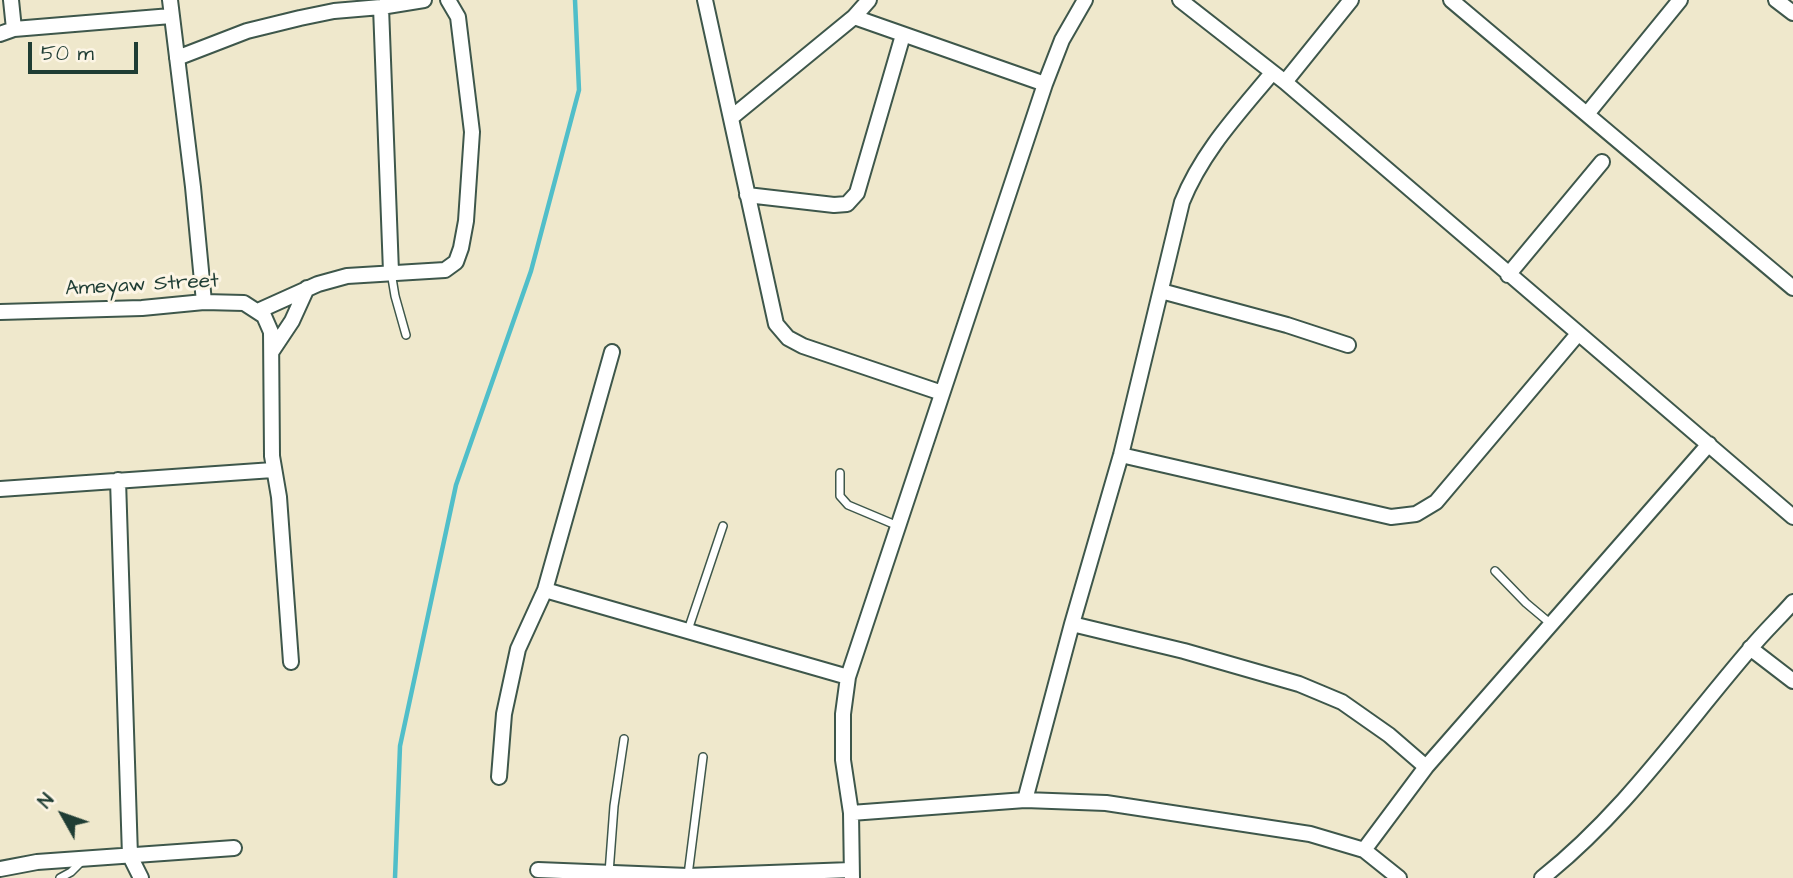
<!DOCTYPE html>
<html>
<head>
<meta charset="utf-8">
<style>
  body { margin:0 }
  #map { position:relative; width:1793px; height:878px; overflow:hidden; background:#efe8cc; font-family:"Architects Daughter",sans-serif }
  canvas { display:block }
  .north { position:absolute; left:28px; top:780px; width:70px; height:70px; -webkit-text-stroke:5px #fcf5e5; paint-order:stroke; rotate:310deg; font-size:19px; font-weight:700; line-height:28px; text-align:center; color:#1f3d34 }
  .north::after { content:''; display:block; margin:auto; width:24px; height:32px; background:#1f3d34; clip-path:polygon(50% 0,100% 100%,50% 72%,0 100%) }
  .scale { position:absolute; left:28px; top:42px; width:110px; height:32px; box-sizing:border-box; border:4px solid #1f3d34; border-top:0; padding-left:9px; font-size:21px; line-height:24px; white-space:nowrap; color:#1f3d34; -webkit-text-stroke:5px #fcf5e5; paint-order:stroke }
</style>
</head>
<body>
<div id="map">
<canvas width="1793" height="878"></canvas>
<div class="north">N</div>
<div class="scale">50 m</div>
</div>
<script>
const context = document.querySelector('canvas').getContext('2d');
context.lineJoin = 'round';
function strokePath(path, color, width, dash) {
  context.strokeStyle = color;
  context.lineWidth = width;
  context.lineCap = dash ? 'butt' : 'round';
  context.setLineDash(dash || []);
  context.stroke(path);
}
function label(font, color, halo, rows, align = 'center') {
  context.font = font + ' "Architects Daughter",sans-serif';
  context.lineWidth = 6;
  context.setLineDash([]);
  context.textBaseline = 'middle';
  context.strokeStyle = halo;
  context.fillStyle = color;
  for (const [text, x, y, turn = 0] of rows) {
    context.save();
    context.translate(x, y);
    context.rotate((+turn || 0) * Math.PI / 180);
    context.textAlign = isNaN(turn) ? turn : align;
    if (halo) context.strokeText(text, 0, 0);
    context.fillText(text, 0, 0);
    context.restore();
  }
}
const stream = new Path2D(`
  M395 878 400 746 456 485 531 271 579 90 575 0`);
const lane = new Path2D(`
  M391 272 395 296 406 335
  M840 473V496L848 505 898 526
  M1495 571 1526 603 1551 624
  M688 630 723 526
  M609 873 614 806 624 739
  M688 875 703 757
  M60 878 71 872 83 860`);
const street = new Path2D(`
  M11 0 14 29
  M170 0 193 187 204 302
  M705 0 776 324 788 338 803 346 942 393
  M1180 0 1285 82 1793 517
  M1451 0 1793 288
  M1776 0 1793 13
  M381 7 391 272
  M854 17 1045 84
  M0 34 14 29 171 16
  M177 58 247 31 300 18 334 11 381 7 424 0
  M1285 82 1351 0
  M1587 114 1680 0
  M732 117 854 17 869 0
  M747 195 834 205 847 204 857 193 903 35
  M1508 275 1602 162
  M1161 291 1287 325 1348 345
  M258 311 318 284 347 276 445 270 456 262 461 248 466 221 472 132 458 17 448 0
  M0 312 142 308 204 302 244 303 264 316 271 332 272 456 279 497 291 662
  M272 351 292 321 307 288
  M1121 455 1391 517 1416 514 1436 502 1577 335
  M118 480 130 856 141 878
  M0 489 273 470
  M545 590 848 677
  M1072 624 1184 651 1299 684 1342 702 1389 735 1426 767
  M1750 648 1793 681
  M499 777 504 714 518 649 545 590 612 352
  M1025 800 1072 624 1121 455 1182 202C1202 152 1238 114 1272 73
  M851 813 1025 800 1106 803 1310 834 1364 850
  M0 869 37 862 234 848
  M538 870 688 876 851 870
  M852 878 851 813 843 760V714L848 677 1045 84 1062 40 1085 0
  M1399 878 1364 850 1426 767 1709 444
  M1542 878C1624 813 1682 728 1750 649 1763 633 1779 618 1793 602`);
const streetNames = [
  ["Ameyaw Street",142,286,-3]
];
strokePath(stream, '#50bec9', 4.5);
strokePath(lane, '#3e574b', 10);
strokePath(street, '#3e574b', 18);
strokePath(lane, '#fff', 7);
strokePath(street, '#fff', 14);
label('21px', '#1f3d34', '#fcf5e5', streetNames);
</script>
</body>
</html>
